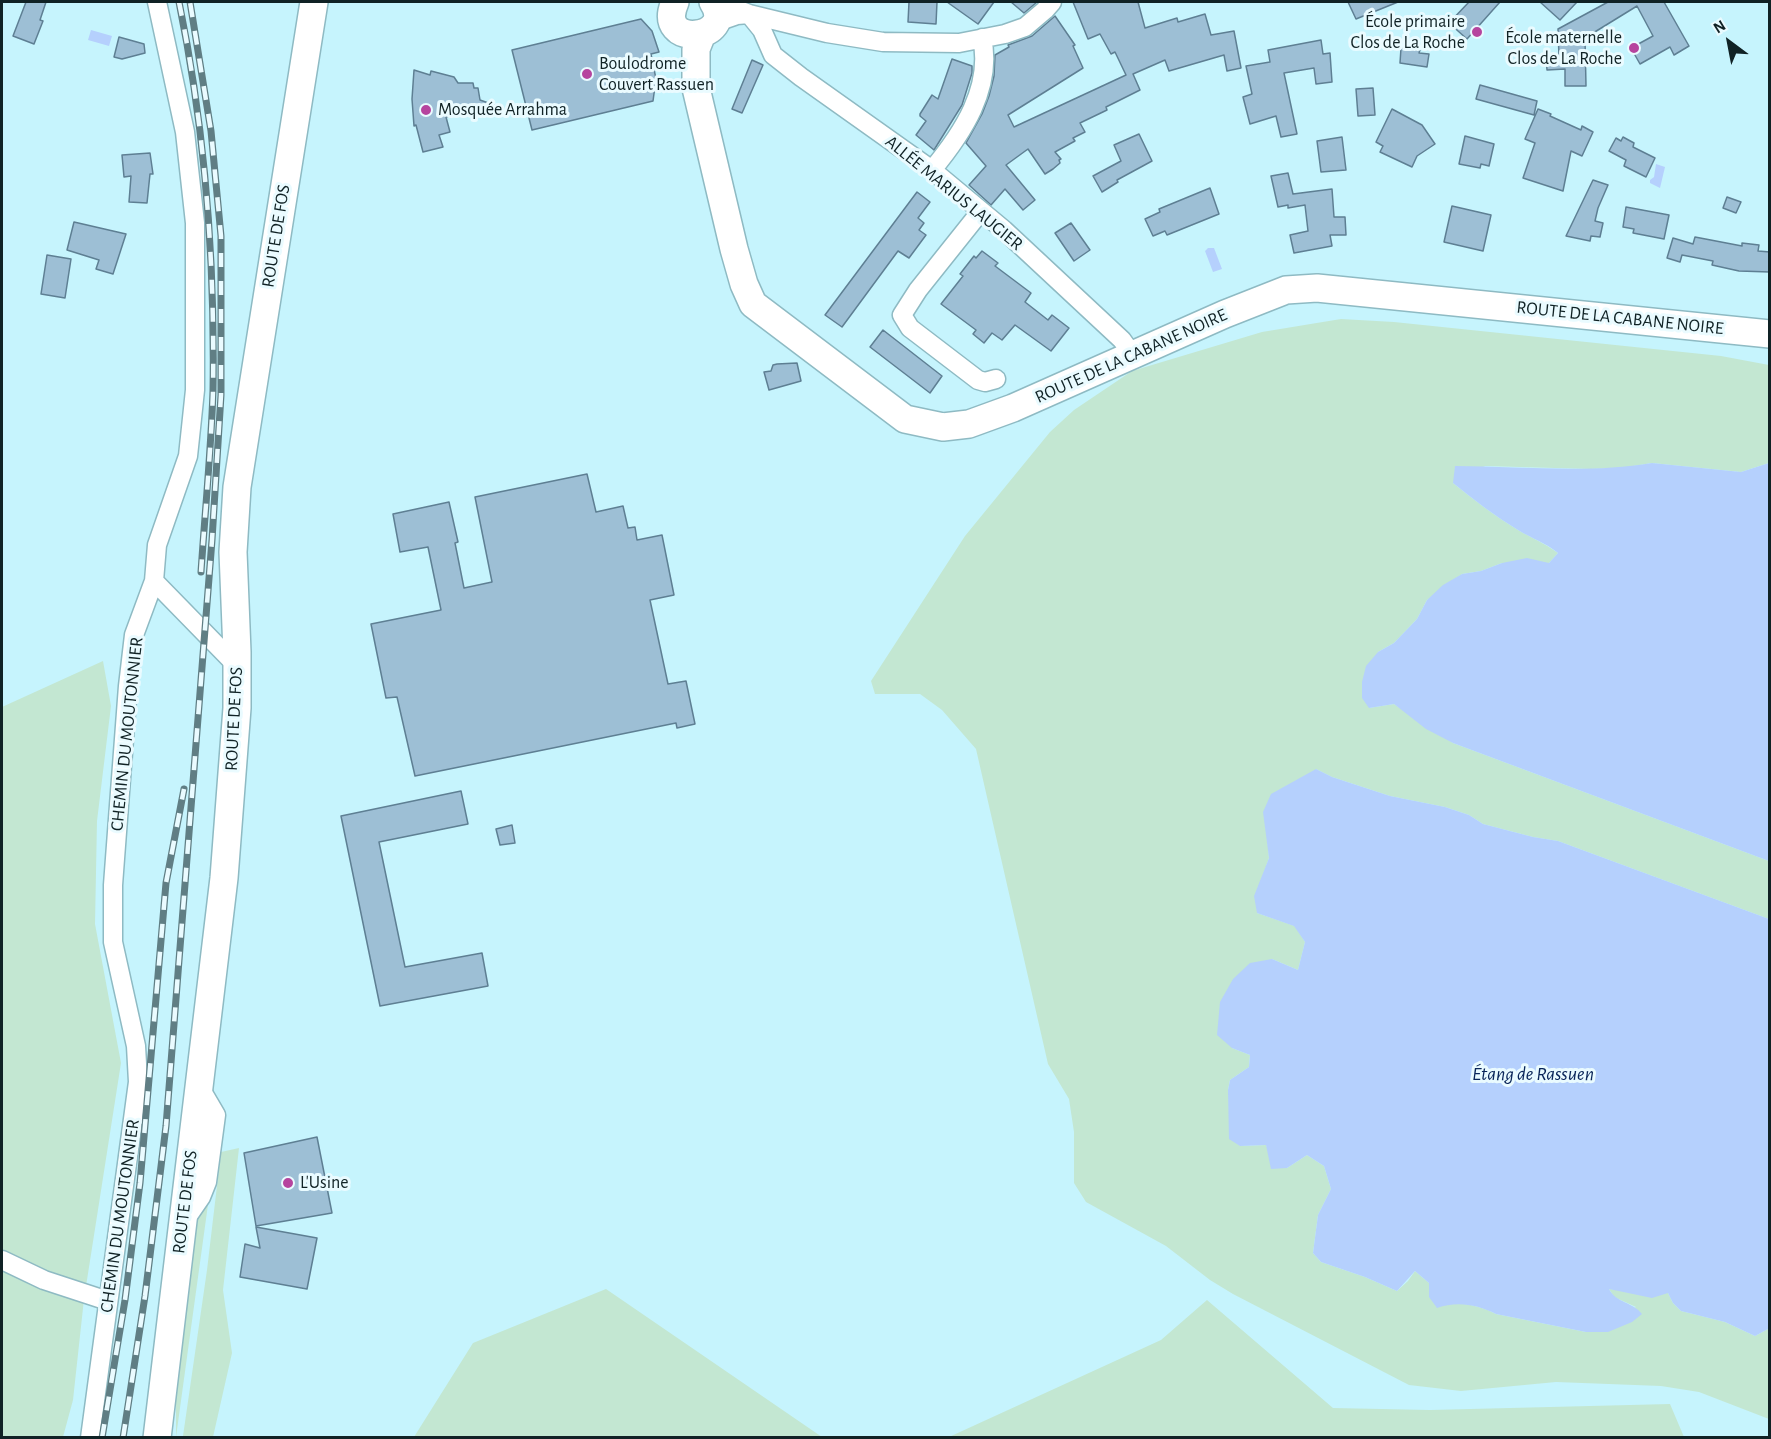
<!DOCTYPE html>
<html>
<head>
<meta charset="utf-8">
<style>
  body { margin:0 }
  #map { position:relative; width:1771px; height:1439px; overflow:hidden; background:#c6f4fd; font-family:"Alegreya Sans",sans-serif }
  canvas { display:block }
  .frame { position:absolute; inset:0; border:3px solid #102225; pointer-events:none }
  .north { position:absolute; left:1699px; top:12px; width:60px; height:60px; -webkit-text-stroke:4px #eafbff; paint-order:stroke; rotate:328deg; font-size:16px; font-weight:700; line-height:24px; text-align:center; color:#102225 }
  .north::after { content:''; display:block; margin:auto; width:21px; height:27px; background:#102225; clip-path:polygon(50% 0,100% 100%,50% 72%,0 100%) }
</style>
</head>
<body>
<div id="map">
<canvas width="1771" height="1439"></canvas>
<div class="frame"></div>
<div class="north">N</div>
</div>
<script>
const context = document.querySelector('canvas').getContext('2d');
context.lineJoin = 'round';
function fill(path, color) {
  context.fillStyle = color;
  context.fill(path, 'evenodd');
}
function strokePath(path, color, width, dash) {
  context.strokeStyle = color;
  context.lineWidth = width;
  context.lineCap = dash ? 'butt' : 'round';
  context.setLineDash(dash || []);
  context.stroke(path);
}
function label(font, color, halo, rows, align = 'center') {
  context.font = font + ' "Alegreya Sans",sans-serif';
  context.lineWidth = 6;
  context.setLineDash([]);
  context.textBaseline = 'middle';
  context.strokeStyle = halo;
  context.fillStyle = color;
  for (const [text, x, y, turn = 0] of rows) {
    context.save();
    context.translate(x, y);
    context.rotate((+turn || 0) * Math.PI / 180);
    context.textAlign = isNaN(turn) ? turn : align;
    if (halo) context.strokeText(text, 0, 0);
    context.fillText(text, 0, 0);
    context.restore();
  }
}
const green = new Path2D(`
  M1341 319 1394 322 1721 356 1769 365V463L1741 472 1652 463 1621 468 1590 469 1485 466 1453 483C1474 500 1495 516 1518 530 1532 538 1544 543 1558 553L1549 563H1502L1481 571 1462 574 1427 600 1417 619 1394 643 1378 652 1369 708 1394 704 1453 743 1769 861V919L1558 841 1533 837 1483 824 1469 815 1445 807 1390 796 1332 777 1316 769 1267 836 1269 858 1263 875 1257 913 1295 926 1305 942 1298 970 1272 959 1232 1048 1250 1055 1249 1067 1230 1080 1228 1090 1240 1146 1266 1145 1270 1155 1287 1168 1307 1155 1324 1166 1331 1189 1318 1215 1313 1253 1321 1262 1365 1277 1397 1291 1408 1281 1415 1271 1429 1283V1297C1451 1303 1476 1303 1496 1314L1586 1332 1636 1307 1614 1297 1609 1289 1668 1293 1673 1303 1681 1311 1725 1322 1755 1336 1768 1329 1769 1419 1699 1392 1661 1386 1556 1382 1461 1391 1409 1385 1233 1294 1210 1280 1166 1246 1086 1202 1074 1183V1132L1069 1099 1048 1064 976 749 942 710 920 694H875L871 681 965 536 1050 432 1074 410 1132 371 1262 332Z
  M103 661 111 706 97 821 95 924 121 1063 84 1299 73 1400 63 1437H2V707Z
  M239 1148 223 1290 232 1353 213 1437 183 1436 207 1270 221 1152Z
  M210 1190 176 1437V1438V1343L193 1225Z
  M606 1289 822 1437H414L473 1343Z
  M1207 1300 1333 1408 1430 1410 1670 1404 1684 1437H949L1161 1340Z`);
const water = new Path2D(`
  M91 30 112 36 109 46 88 40Z
  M1656 164 1665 167 1660 188 1650 183V180L1654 177Z
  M1208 248H1214L1222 269 1213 272 1205 251Z
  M1652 463 1741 472 1769 463V861L1453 743 1426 729 1394 704 1369 708 1362 698V682L1366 666 1378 652 1394 643 1417 619 1427 600 1443 585 1462 574 1481 571 1502 563 1527 558 1549 563 1558 553C1546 543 1531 538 1518 530 1495 516 1474 500 1453 483L1455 466C1520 466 1587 474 1652 463Z
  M1316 769 1332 777 1390 796 1445 807 1469 815 1483 824 1533 837 1558 841 1769 919V1331L1768 1329 1755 1336 1725 1322 1681 1311 1673 1303 1668 1293 1652 1298 1609 1289C1616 1303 1633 1302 1642 1314L1632 1322 1608 1332H1586L1496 1314C1477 1304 1456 1301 1437 1308L1429 1297V1283L1415 1271 1397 1291 1365 1277 1321 1262 1313 1253 1318 1215 1331 1189 1324 1166 1307 1155 1287 1168 1271 1169 1266 1145 1240 1146 1229 1139 1228 1090 1230 1080 1249 1067 1250 1055 1232 1048 1217 1035 1220 1002 1233 979 1250 963 1272 959 1298 970 1305 942 1294 926 1257 913 1254 896 1269 858 1263 812 1271 794Z`);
const building = new Path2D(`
  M26 2H46L40 20 43 21 34 44 13 36Z
  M909 2H937L936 24 908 22Z
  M947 2H994L978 24Z
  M1011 2H1037L1024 13Z
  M1073 2H1138L1145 28 1177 18 1178 22 1205 14 1211 35 1234 31 1241 68 1227 71 1224 55 1169 71 1165 60 1133 74 1140 90 1106 107 1107 110 1080 123 1085 132 1073 138 1075 141 1055 152 1061 159 1059 160 1060 163 1053 169 1045 174 1028 149 1006 165 1035 200 1023 210 1005 189 991 205 969 185 986 166 966 143 982 114 989 96 994 76 995 55 1009 47 1008 45 1032 36 1055 16 1075 45 1073 46 1083 68 1008 115 1014 127 1126 75 1115 52 1111 54 1100 34 1088 39Z
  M1348 2H1398L1356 19Z
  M1469 2H1500L1467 39 1449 23Z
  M1540 2H1577L1560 20Z
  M1608 2H1664L1689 46 1674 55 1670 47 1640 64 1631 48 1653 36 1637 6 1585 38 1586 86H1565V69L1547 70 1546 57H1559L1558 29Z
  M641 19 652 31 659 52 651 54 656 79 653 101 532 130 512 50Z
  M119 37 144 44 145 53 122 59 114 57Z
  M1321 40 1323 54 1330 53 1332 82 1316 84 1314 68 1284 73 1297 134 1281 137 1276 116 1250 124 1243 97 1252 94 1246 66 1270 62 1268 50Z
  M1401 48 1420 50 1419 53 1429 54 1427 67 1400 63Z
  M952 59 972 66V73L962 105 934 150 916 135 926 121 920 116V114L932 95 938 99Z
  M752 60 763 65 742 113 732 109Z
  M414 70 430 75 431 71 454 77 458 83H473L474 88H478L480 100 497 106 446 117 450 132 439 135 443 147 423 152 416 125 414 126 412 99Z
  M1480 85 1537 101 1534 115 1476 99Z
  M1373 88 1375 115 1358 116 1356 89Z
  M1392 109 1422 125 1435 144 1417 156 1412 167 1380 152 1383 146 1376 142Z
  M1538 109 1551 114 1550 116 1581 130 1582 126 1593 132 1582 156 1571 151 1563 191 1523 178 1535 143 1525 139Z
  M1139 134 1152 161 1117 180 1118 182 1102 192 1093 176 1121 161 1114 145Z
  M1465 136 1494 144 1489 166 1481 164 1480 168 1459 164Z
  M1342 137 1346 170 1321 172 1317 141Z
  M1623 137 1634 143 1633 147 1655 158 1646 177 1624 166 1626 160 1609 151 1616 138 1621 141Z
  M150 153 153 174H150L147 203 129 202 131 176 124 177 122 155Z
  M1288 173 1293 194 1332 189 1334 217H1345L1346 235H1330L1332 246 1294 253 1290 235 1308 231 1305 205 1288 208V205L1278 207 1271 176Z
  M1593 180 1608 185 1598 208 1595 221 1603 223 1600 237 1591 236 1590 241 1566 236Z
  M1210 188 1219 214 1167 235 1165 231 1153 236 1145 219 1160 212 1159 209Z
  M917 192 930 202 918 218 924 223 919 230 926 235 909 258 898 251 842 327 825 315Z
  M1727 197 1741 202 1736 213 1723 208Z
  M1452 206 1491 215 1483 251 1444 242Z
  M1626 207 1669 215 1664 239 1633 233 1634 229 1623 227Z
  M74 222 126 234 113 274 96 269 99 260 67 250Z
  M1071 223 1090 250 1074 261 1055 233Z
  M1695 237 1742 246V243L1759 245 1758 251 1770 252V272L1739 271 1712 265 1713 261 1682 255 1680 262 1667 258 1673 238 1693 244Z
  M982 251 998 263 995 266 1031 293 1025 302 1048 320 1052 315 1069 328 1051 351 1015 325 1002 340 992 333 984 343 973 334 976 330 941 304 963 276 960 274 974 256 976 258Z
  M47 255 71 259 65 298 41 294Z
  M883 330 942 376 930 393 870 347Z
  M797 363 801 381 769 390 764 372 771 371 773 365 777 364Z
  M587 474 596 512 623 506 628 528 635 527 637 540 662 535 674 595 650 600 668 684 686 681 695 724 677 728 676 723 415 776 397 697 386 698 371 624 441 610 428 547 400 552 393 514 449 502 458 542 455 543 464 588 492 582 475 497Z
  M461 791 468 824 379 842 405 967 482 953 488 986 380 1006 341 816Z
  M512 825 515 843 500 845 496 829Z
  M317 1137 332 1213 256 1226 244 1153Z
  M256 1227 317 1238 307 1289 240 1277 245 1244 260 1248Z`);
const street = new Path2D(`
  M749 14 762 30 773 55 801 77 932 170 1004 230 1122 340 1132 354
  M749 14 827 33 883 42 959 43 1005 34 1025 27 1045 10 1052 2
  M714 23 737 15 749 14 726 5H715
  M932 170C962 134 993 88 982 38
  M981 211 918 290 902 315 910 328 978 380 985 382 996 379
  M154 581 237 666
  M184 1216 190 1213 201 1197 207 1182 216 1115 199 1086
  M2 1260 44 1280 108 1301
  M90 1438 138 1082 136 1046 113 942V885L128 686 134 635 154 581 157 545 188 456 195 390V223L185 132 157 2`);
const secondary = new Path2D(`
  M675 2C654 50 738 40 713 2
  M702 34 696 49V88L734 249 744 284 753 304 905 419 943 427 969 424 1013 408 1225 314 1286 290 1317 288 1770 334
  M157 1438 224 878 237 708V652L233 552 237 487 314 2`);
const rail = new Path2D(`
  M179 2C205 129 215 261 213 391 211 451 205 512 201 572
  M102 1438 125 1300 140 1183 166 883 184 789
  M123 1438 145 1296 166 1126 212 540 221 395V236L211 131 190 2`);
const markers = [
  [1477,32,6,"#b6449e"],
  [1634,48,6,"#b6449e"],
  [587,74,6,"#b6449e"],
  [426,110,6,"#b6449e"],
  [288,1183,6,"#b6449e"]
];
const poiNames = [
  ["École primaire",1465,22,"right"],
  ["Clos de La Roche",1465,43,"right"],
  ["École maternelle",1622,38,"right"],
  ["Clos de La Roche",1622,59,"right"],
  ["Boulodrome",599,64],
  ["Couvert Rassuen",599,85],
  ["Mosquée Arrahma",438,110],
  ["L'Usine",300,1183]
];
const streetNames = [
  ["ALLÉE MARIUS LAUGIER",954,193,39],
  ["ROUTE DE FOS",276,236,-81],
  ["ROUTE DE LA CABANE NOIRE",1620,318,6],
  ["ROUTE DE LA CABANE NOIRE",1131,356,-24],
  ["ROUTE DE FOS",234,719,-87],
  ["CHEMIN DU MOUTONNIER",127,734,-84],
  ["ROUTE DE FOS",185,1202,-83],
  ["CHEMIN DU MOUTONNIER",120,1216,-82]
];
const waterNames = [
  ["Étang de Rassuen",1533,1074]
];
fill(green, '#c3e7d2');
fill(water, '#b5d0fd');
fill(building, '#9dbfd5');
strokePath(building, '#5e7f93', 1.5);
strokePath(street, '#8ebac3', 21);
strokePath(secondary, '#8ebac3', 30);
strokePath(street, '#fff', 18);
strokePath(secondary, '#fff', 27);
strokePath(rail, '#607e84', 7);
strokePath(rail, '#eafbff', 4.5, [14]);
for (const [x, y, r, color] of markers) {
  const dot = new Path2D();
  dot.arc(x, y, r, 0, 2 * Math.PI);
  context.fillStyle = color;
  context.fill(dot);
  strokePath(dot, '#eafbff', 2);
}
label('18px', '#102225', '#eafbff', poiNames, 'left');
label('18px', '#102225', '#eafbff', streetNames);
label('italic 20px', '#092559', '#eafbff', waterNames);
</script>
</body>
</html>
